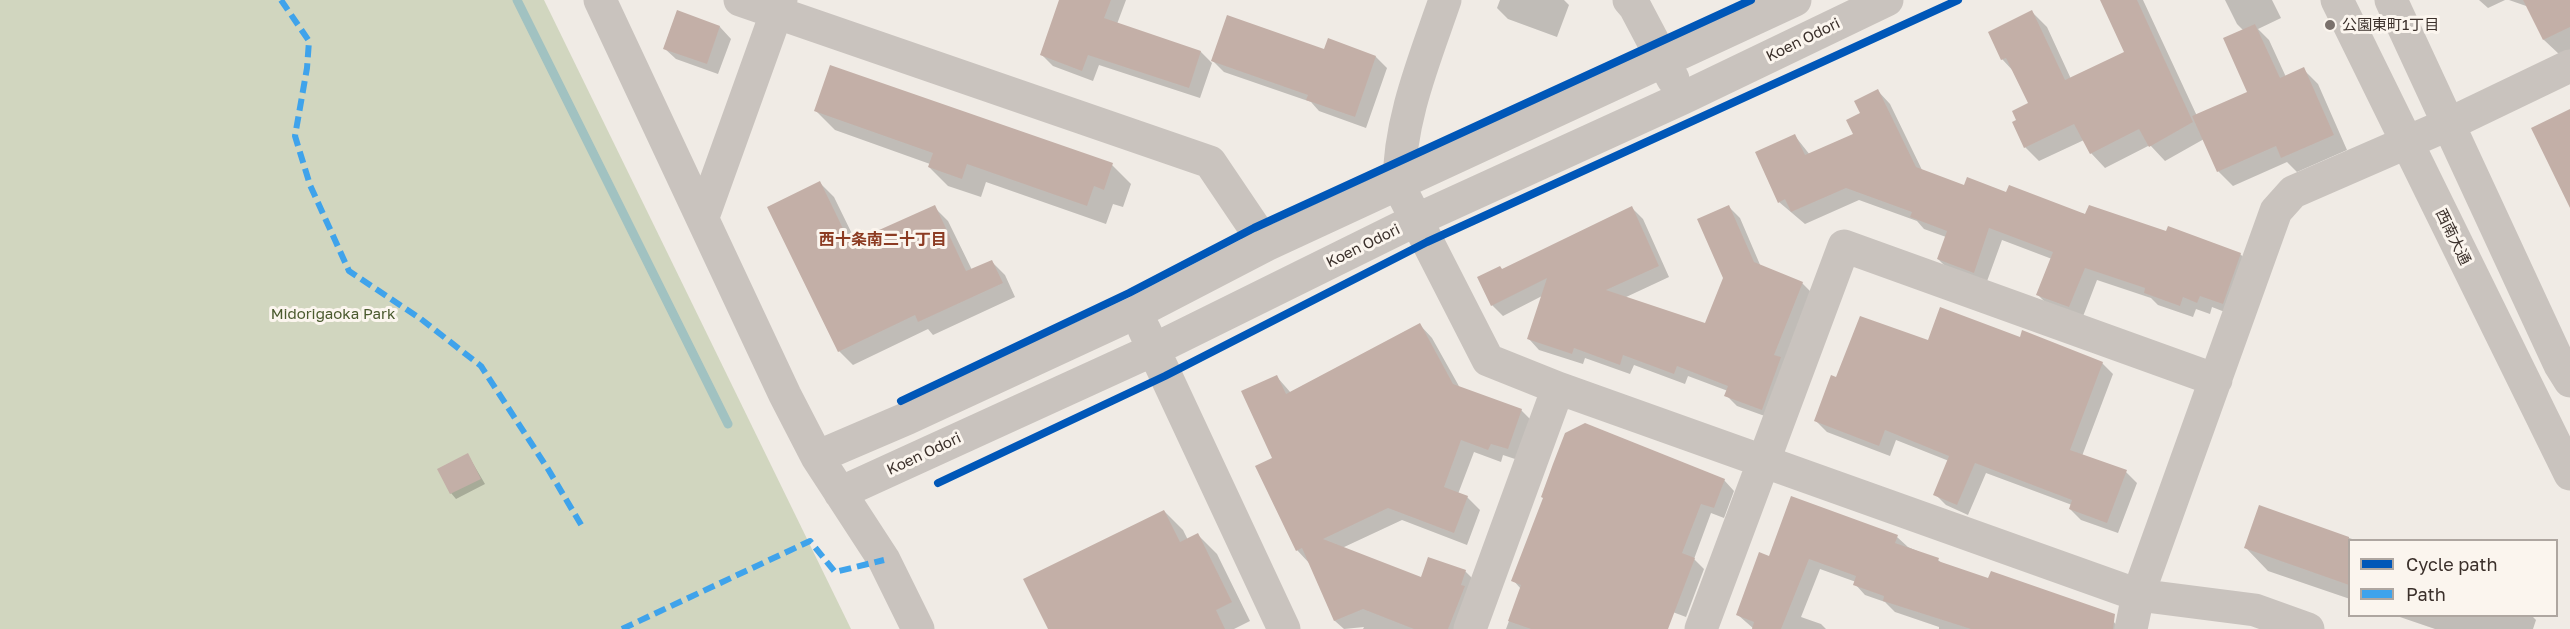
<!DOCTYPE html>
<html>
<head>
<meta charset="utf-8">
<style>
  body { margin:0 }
  #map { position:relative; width:2570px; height:629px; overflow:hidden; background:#f0ebe5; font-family:"Golos Text",sans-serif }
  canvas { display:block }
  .legend { position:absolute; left:2348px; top:539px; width:210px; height:78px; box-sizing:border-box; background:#fbf5ee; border:2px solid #aea6a0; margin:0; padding:8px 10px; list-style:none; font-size:18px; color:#3b302b }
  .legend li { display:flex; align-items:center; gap:12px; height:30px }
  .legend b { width:30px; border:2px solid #aea6a0 }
</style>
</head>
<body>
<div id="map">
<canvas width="2570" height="629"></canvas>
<ul class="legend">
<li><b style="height:8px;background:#0057b8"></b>Cycle path</li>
<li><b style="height:8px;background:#3fa3eb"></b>Path</li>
</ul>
</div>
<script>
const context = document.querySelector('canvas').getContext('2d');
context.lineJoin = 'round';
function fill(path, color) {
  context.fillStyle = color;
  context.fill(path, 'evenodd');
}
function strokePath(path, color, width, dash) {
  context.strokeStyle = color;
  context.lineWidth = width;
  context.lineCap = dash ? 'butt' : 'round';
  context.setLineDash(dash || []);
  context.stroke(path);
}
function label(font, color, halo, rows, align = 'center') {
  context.font = font + ' "Golos Text","Noto Sans JP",sans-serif';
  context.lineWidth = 6;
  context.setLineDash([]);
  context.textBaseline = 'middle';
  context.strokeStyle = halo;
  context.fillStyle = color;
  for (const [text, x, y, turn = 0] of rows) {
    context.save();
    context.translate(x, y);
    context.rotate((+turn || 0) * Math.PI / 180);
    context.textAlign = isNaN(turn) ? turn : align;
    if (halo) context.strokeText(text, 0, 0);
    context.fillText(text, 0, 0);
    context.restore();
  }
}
const green = new Path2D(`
  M0 0H544L851 629H0Z`);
const shadow = new Path2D(`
  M1061 0H1126L1117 24 1201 52 1212 63 1200 98 1099 65 1093 81 1053 66 1042 55Z
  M1500 0H1564L1569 5 1557 37 1508 19 1497 8Z
  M2101 0H2143L2197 116 2249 93 2243 30 2237 24 2225 0H2272L2281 18 2258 29 2269 40 2286 77 2303 69 2318 84 2347 150 2297 172 2287 162 2233 186 2218 171 2204 139 2165 161 2150 145 2105 168 2091 153 2084 140 2039 161 2025 147 2018 120 2030 103 2015 73 2002 59 2032 12 2047 27 2071 79 2126 52Z
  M2479 0H2505L2488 8Z
  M2509 0H2570V50L2560 55 2544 40 2529 7Z
  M677 12 720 27 731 39 718 74 676 59 664 48Z
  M1325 51 1376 57 1387 68 1366 128 1319 111 1311 102 1224 72 1213 61Z
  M1878 91 1890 104 1923 172 1965 187 2007 194 2240 254 2253 266 2235 316 2212 307 2210 314 2196 309 2193 317 2158 305 2151 298 2097 280 2082 319 2050 307 2038 295 2052 259 2002 240 1986 284 1951 272 1938 259 1946 237 1924 229 1917 221 1859 200 1805 224 1779 202 1795 136 1810 155 1855 135 1862 114Z
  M816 111 1112 165 1131 184 1123 207 1113 204 1106 224 986 182 981 197 948 186 929 167 930 164 835 130Z
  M820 183 834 197 856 242 934 207 948 221 972 270 991 261 1005 275 1015 297 933 335 928 329 853 365 839 351Z
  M1729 207 1740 218 1761 267 1802 283 1813 294 1773 419 1737 406 1726 395 1728 391 1688 376 1685 384 1634 365 1630 374 1585 358 1583 364 1539 350 1529 339 1542 296 1503 316 1492 305 1503 270 1632 208 1643 219 1669 277 1624 298 1706 325 1725 278Z
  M1420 325 1432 338 1460 388 1521 410 1534 423 1521 461 1503 455 1501 462 1474 452 1458 494 1467 497 1480 510 1467 545 1402 520 1342 548 1422 579 1465 571 1478 584 1466 629H1363L1364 627 1344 629 1335 621 1310 564 1297 550 1274 459 1277 377 1291 393Z
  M2021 338 2102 363 2113 374 2082 456 2126 472 2137 483 2118 533 2081 520 2070 509 2072 505 1986 473 1968 515 1946 505 1935 494 1949 461 1896 440 1890 456 1827 432 1816 421 1837 379 1929 342Z
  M468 455 485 484 456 499 451 493Z
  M1724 480 1734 491 1724 518 1711 513 1694 559 1704 569 1686 617 1670 611 1663 629H1506L1521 589 1513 580Z
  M2260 507 2355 540H2350V599L2268 571 2246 548Z
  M1164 511 1183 530 1188 540 1198 535 1217 554 1250 621 1234 629H1050Z
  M1897 537 1908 547 1938 560 1943 564 1989 580 2105 612 2120 629H1939V627L1895 612 1885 602 1865 595 1855 584 1856 582 1820 569 1801 617 1821 624 1826 629H1754L1738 615 1770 558Z
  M2397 616H2532L2536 620 2533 629H2435Z`);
const stream = new Path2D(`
  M517 0 728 424`);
const building = new Path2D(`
  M1059 0H1111L1104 18 1201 51 1189 88 1088 55 1082 71 1040 55Z
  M2100 0H2137L2193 122 2149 147 2139 129 2090 154 2074 124 2024 148 2012 122 2016 120 2012 111 2028 103 2006 58 2001 60 1988 32 2032 10 2065 80 2124 52Z
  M2523 0H2570V27L2543 40Z
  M677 10 720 26 707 64 663 49Z
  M1227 15 1324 49 1328 38 1376 56 1355 117 1306 100 1308 95 1211 61Z
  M2255 24 2280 78 2304 67 2334 135 2281 158 2276 146 2217 172 2192 116 2247 92 2223 38Z
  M830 65 1113 163 1104 190 1094 186 1087 206 967 164 962 179 928 167 933 153 814 111Z
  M1878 89 1916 167 1964 185 1967 177 2006 192 2009 185 2085 214 2089 205 2166 231 2168 226 2241 253 2223 304 2200 296 2197 303 2183 297 2180 306 2144 293 2145 288 2085 268 2069 307 2036 295 2053 252 1989 228 1974 273 1937 259 1947 231 1910 217 1912 212 1846 188 1791 212 1785 199 1778 203 1755 152 1795 134 1805 155 1853 134 1846 120 1860 113 1854 101Z
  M2570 109V208L2531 128Z
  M820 181 850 243 935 205 966 271 992 260 1003 283 918 322 915 315 838 352 767 207Z
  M1729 205 1754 262 1803 282 1774 355 1781 357 1762 410 1724 396 1728 386 1677 366 1674 374 1623 355 1620 365 1574 348 1572 354 1527 339 1547 278 1491 306 1477 277 1500 266 1502 269 1632 206 1659 266 1606 290 1705 323 1723 278 1697 219Z
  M1940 307 2020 337 2022 330 2103 362 2070 450 2127 470 2107 523 2069 509 2072 500 1975 463 1957 505 1933 495 1949 456 1885 430 1879 446 1814 421 1831 375 1836 377 1860 316 1928 340Z
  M1420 323 1453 384 1522 409 1508 449 1491 444 1488 450 1461 440 1444 487 1468 496 1454 533 1388 508 1323 539 1421 577 1428 557 1466 570 1461 585 1465 586 1448 629H1414L1363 609 1334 621 1302 548 1296 551 1255 466 1272 458 1241 391 1277 375 1286 394Z
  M1585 423 1725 479 1714 508 1701 504 1682 553 1695 558 1668 629H1531L1508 621 1521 585 1511 581 1543 498 1541 497 1553 464 1565 433Z
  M468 453 481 479 450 494 437 469Z
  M1791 496 1898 535 1895 543 1939 558 1938 561 1988 578 1991 571 2115 614 2113 629H1971L1883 601 1884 596 1853 585 1856 576 1809 559 1781 629H1752L1754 622 1736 615 1759 552 1769 556Z
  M2259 505 2349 537V585L2244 548Z
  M1164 510 1180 542 1198 533 1232 602 1216 610 1225 629H1048L1023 579Z`);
const minor = new Path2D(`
  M600 0 785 395 817 457 884 560 918 629
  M740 0 1210 162 1266 245
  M1445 0C1424 61 1399 120 1399 186L1488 360 1558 388 2138 595 2255 610 2308 629
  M1629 0 1635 7 1673 79
  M2337 0 2570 474
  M2391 0 2560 365 2570 381
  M703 217 781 0
  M1144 329 1284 629
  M817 457 908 418 1137 312 1266 245 1795 0
  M840 493 1153 350 1416 220 1683 98 1887 0
  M1470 629 1558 388
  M1701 629 1844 246 2216 380
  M2131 629 2138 595 2276 211 2293 192 2449 124 2570 66`);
const quiet = new Path2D(`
  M281 0 309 41 307 68 295 136 310 185 349 271 421 319 481 366 548 469 583 528
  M622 629 810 541 835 572 884 560`);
const cycleway = new Path2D(`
  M901 401 1129 293 1254 228 1751 0
  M938 483 1165 376 1427 242 1958 0`);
const markers = [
  [2330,25,6,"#7a716c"]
];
const poiNames = [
  ["公園東町1丁目",2342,25]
];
const streetNames = [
  ["Koen Odori",1803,40,-26],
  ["西南大通",2453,237,64],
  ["Koen Odori",1363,246,-26],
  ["Koen Odori",924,454,-25]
];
const parkNames = [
  ["Midorigaoka Park",333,314]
];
const neighbourhoodNames = [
  ["西十条南二十丁目",883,240]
];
fill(green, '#d1d6bf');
fill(shadow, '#0003');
strokePath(stream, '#a1c2c1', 9);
fill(building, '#c3afa7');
strokePath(minor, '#c9c3be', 33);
strokePath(quiet, '#3fa3eb', 6, [12, 6]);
strokePath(cycleway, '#0057b8', 8);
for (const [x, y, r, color] of markers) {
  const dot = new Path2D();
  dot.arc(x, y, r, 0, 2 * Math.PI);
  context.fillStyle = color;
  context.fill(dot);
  strokePath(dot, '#fbf5ee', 2);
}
label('15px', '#3b302b', '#fbf5ee', poiNames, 'left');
label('15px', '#3b302b', '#fbf5ee', streetNames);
label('15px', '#4a5a2e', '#fbf5ee', parkNames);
label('bold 16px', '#8c3b22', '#fbf5ee', neighbourhoodNames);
</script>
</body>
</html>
